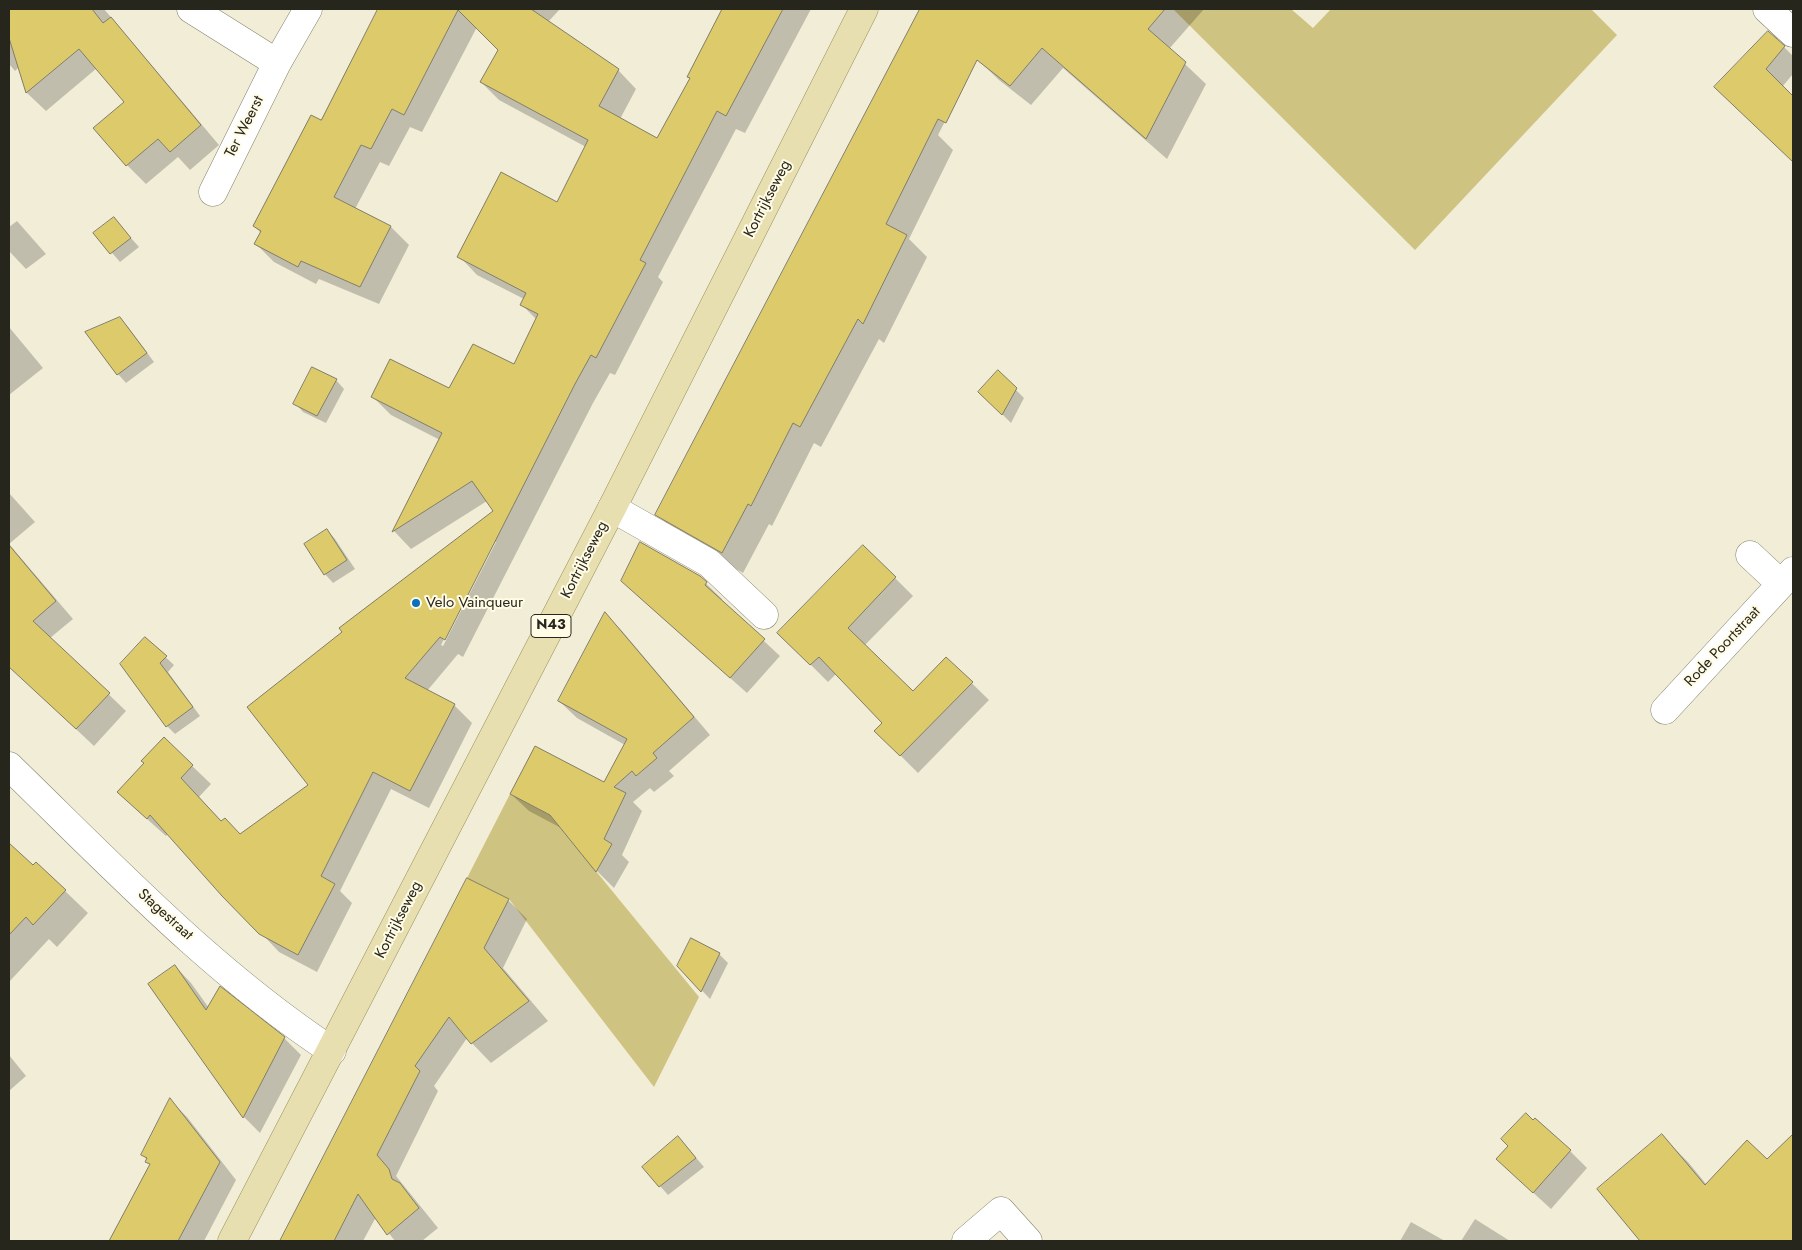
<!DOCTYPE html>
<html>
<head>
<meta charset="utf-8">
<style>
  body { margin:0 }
  #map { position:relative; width:1802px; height:1250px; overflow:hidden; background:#f1edd7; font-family:Jost,sans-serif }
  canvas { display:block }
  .frame { position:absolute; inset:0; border:10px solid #27261d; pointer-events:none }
</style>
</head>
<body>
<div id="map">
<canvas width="1802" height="1250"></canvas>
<div class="frame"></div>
</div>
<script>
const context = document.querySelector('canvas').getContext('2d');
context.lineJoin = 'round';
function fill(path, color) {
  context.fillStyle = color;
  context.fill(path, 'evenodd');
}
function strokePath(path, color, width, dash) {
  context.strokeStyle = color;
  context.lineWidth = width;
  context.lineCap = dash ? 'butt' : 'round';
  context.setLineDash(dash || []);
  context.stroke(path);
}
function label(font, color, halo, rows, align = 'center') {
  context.font = font + ' Jost,sans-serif';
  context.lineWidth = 4;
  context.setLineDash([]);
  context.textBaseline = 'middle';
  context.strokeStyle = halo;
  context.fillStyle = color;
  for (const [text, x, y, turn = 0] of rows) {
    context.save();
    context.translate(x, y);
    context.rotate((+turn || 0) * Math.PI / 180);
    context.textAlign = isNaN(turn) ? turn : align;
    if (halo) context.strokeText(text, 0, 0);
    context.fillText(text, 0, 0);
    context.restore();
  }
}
const green = new Path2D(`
  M1173 9H1291L1313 28 1331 9H1591L1617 35 1415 250Z
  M510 794 550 815 699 997 654 1087 509 899 467 878Z`);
const shadow = new Path2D(`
  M9 9H104L219 145 190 170 178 157 146 184 127 165 95 128 125 102 97 68 46 111 27 93 19 67 15 71 9 64Z
  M380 9H560L548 22 618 70 636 89 620 119 658 139 691 79 688 77 724 9H811L745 133 736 129 658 277 663 282 615 375 610 373 593 403 463 657 458 654 427 691 454 705 472 723 429 808 391 789 340 891 352 903 317 972 279 952 168 834 166 836 137 810 146 763 164 739 211 784 199 797 222 822 241 836 310 785 494 511 487 501 411 549 394 531 440 440 391 415 372 396 450 390 514 366 537 320 521 304 524 299 477 275 459 256 557 204 586 147 499 100 481 82 499 50 477 27 422 132 410 127 389 166 380 162 355 209 391 227 409 245 379 304 319 279 316 284 274 262 256 244 261 233 254 226 321 122ZM493 542H496L443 646 441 645Z
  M920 9H1004L979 59 1023 9H1204L1169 49 1206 84 1167 159 1063 68 1031 105 999 80 977 59 938 135 953 150 909 239 927 257 884 343 879 339 821 447 814 443 772 526 769 524 743 573 678 535 657 514Z
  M1784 47 1793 56V74L1782 87 1793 97V161L1733 105Z
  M114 219 139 247 120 262 95 233Z
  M17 221 46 254 26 269 9 251V227Z
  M119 319 128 327 154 362 126 383 118 374Z
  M9 327 43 368 9 395Z
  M998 372 1024 398 1011 423 980 392Z
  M336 380 344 389 326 423 303 412 295 403Z
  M9 493 35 522 9 544 73 619 50 638 126 711 94 746 47 702 10 641 9 642Z
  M327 530 335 539 355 569 333 583 325 574Z
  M863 546 913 596 864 646 913 693 946 658 989 700 918 773 893 748 884 723 836 674 828 682 779 633Z
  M699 577 722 599 721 601 780 656 747 693 639 597Z
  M605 614 622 631 710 735 669 771 674 776 654 792 650 788 633 802 642 811 622 855 629 862 614 888 597 871 563 829 529 811 511 794 605 783 625 745 577 718 559 701Z
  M145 638 174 665 168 672 200 716 175 734 167 726Z
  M9 844 33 866 65 891 88 913 57 947 49 939 9 982Z
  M468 879 508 900 527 919 503 968 548 1021 491 1063 467 1038 434 1086 438 1091 396 1176 438 1228 422 1241H395L376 1217 363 1241H282Z
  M692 940 719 954 728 963 710 999 679 966Z
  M175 966 191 983 209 1008 284 1038 301 1055 260 1133 244 1117 149 984Z
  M9 1055 26 1076 9 1091Z
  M170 1100 187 1117 236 1180 204 1241H120L113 1235 151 1165 143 1155Z
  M1662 1136 1688 1162 1743 1229 1733 1241H1642L1598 1189Z
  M686 1146 704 1167 668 1195 660 1186Z
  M1570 1151 1587 1168 1551 1209 1515 1176Z
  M1793 1195V1241H1752Z
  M1475 1219 1510 1241H1461Z
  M1411 1222 1445 1241H1400Z`);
const building = new Path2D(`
  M9 9H92L103 23 111 17 201 125 170 152 158 139 126 166 93 128 124 102 79 49 26 93 9 38Z
  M378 9H531L619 69 599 106 657 138 690 78 687 77 722 9H783L726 116 717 111 640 260 646 263 596 358 591 355 575 384 445 640 440 637 405 678 455 704 410 791 373 772 321 876 335 884 298 955 259 934 222 896 150 815 147 819 117 792 144 763 141 761 164 737 193 765 181 778 221 821 225 818 240 834 308 785 247 707 342 632 339 628 493 511 472 481 392 532 442 433 371 397 390 359 449 388 473 344 514 364 538 314 520 305 526 293 457 257 501 172 557 202 588 140 480 82 498 50 458 10 404 115 392 109 371 149 361 145 334 197 391 226 360 287 301 261 298 267 254 244 261 231 253 226 311 115 321 120Z
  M920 9H1165L1148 29 1186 62 1146 139 1042 48 1010 86 977 60 946 123 938 119 886 224 907 235 863 324 858 319 800 427 793 423 751 506 748 504 722 553 655 515Z
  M1768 31 1785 46 1766 69 1793 96V162L1714 87Z
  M114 217 131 238 110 254 93 233Z
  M120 317 147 353 117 375 85 332Z
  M312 367 337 379 317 416 293 404Z
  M998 370 1017 388 1002 415 978 392Z
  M327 529 347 560 324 575 304 544Z
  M640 542 700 576 707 582 705 585 765 639 730 678 621 581Z
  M9 545 56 601 33 621 110 693 76 729 9 667Z
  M863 545 896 577 848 628 913 691 946 657 973 682 900 756 874 731 882 723 819 657 810 665 777 633Z
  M605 612 694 717 653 753 657 758 636 776 632 771 614 787 626 793 604 839 612 844 596 872 550 815 510 794 535 746 604 782 627 739 558 701Z
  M145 637 167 656 160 663 193 707 166 727 120 664Z
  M9 843 33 865 36 862 66 890 33 925 26 917 9 935Z
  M467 878 509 899 484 948 529 1001 471 1044 449 1017 415 1066 420 1071 377 1155 389 1169 392 1179 400 1183 419 1208 387 1235 358 1194 334 1241H280Z
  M691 938 720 953 701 992 677 966Z
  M175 965 206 1010 220 986 285 1037 243 1118 148 984Z
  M170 1098 220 1162 178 1241H109L150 1164 145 1162 147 1158 141 1155Z
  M1526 1113 1533 1120 1535 1118 1571 1150 1533 1193 1496 1159 1508 1146 1501 1139Z
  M1662 1134 1705 1185 1747 1140 1767 1159 1793 1134V1241H1640L1597 1189Z
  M678 1136 696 1158 659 1187 642 1167Z`);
const minor = new Path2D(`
  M191 9 277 63
  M1767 9 1793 33
  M213 192 277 63 308 9
  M612 508 709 563 764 615
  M1750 555 1781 584
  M1665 710 1793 571
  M9 766C112 866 212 972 332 1051
  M966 1241 1001 1211 1028 1241`);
const major = new Path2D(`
  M232 1241 612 508 864 9`);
const markers = [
  [416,603,5,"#0a72bd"]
];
const shields = [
  [551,626,40]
];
const shieldNames = [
  ["N43",551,626]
];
const streetNames = [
  ["Ter Weerst",245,127,-63],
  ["Kortrijkseweg",768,199,-63],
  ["Kortrijkseweg",585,560,-63],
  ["Rode Poortstraat",1723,647,-47],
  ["Stagestraat",165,915,42],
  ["Kortrijkseweg",399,920,-63]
];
const poiNames = [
  ["Velo Vainqueur",426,603]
];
fill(green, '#cfc381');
fill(shadow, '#0003');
fill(building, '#ddca6a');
strokePath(building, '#807d68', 1);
strokePath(minor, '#84816c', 29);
strokePath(major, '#9b915a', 29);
strokePath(minor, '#fff', 28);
strokePath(major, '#e8dfb0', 28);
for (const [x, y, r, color] of markers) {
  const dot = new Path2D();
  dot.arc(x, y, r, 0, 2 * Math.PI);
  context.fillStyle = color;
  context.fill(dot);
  strokePath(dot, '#fffbe4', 2);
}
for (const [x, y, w] of shields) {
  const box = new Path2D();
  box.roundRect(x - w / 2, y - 11.5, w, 23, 4);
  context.fillStyle = '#fffbe4';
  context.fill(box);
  strokePath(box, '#27261d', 1);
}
label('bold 14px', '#27261d', null, shieldNames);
label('15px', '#27261d', '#fffbe4', streetNames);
label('15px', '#27261d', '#fffbe4', poiNames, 'left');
</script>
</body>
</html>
